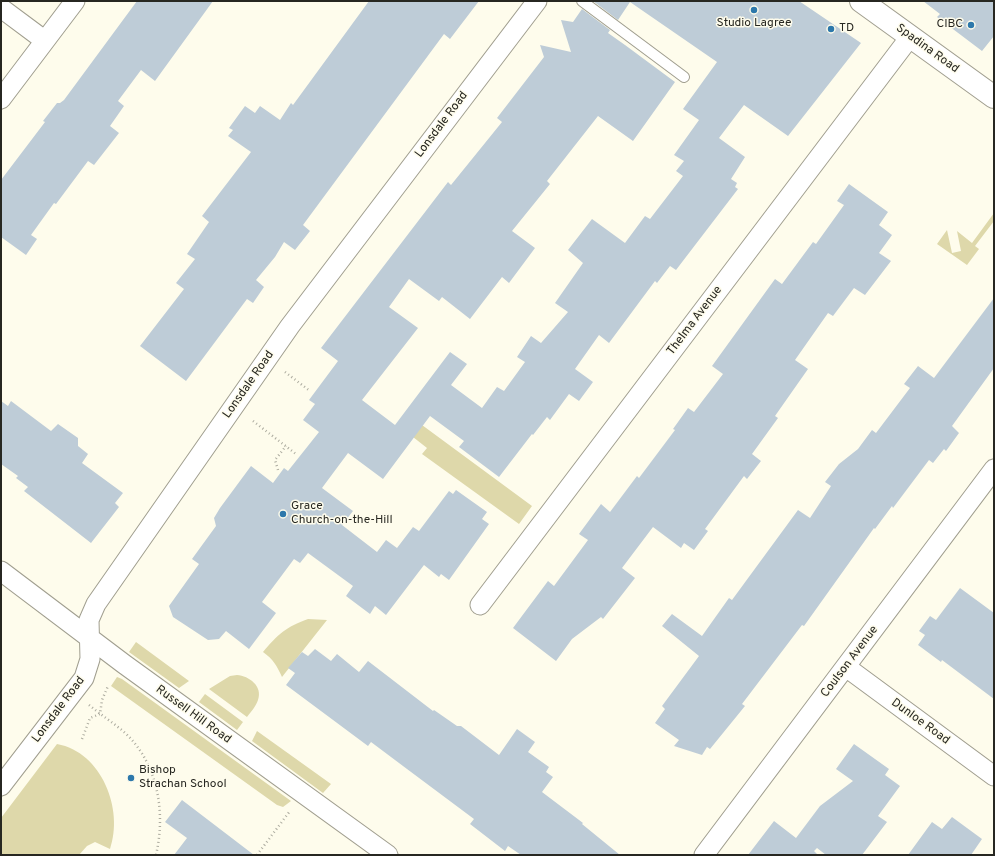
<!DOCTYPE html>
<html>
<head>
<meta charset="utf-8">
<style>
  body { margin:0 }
  #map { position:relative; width:995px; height:856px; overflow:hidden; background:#fefcec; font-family:Overpass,sans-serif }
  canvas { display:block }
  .frame { position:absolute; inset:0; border:2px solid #272721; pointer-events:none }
</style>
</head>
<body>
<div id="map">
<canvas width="995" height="856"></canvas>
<div class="frame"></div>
</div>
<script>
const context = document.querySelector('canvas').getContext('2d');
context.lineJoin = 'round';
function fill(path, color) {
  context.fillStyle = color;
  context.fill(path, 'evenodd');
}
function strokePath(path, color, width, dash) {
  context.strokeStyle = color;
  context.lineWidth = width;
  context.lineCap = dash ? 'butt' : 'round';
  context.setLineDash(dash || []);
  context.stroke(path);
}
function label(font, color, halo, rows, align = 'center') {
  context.font = font + ' Overpass,sans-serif';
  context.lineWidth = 3;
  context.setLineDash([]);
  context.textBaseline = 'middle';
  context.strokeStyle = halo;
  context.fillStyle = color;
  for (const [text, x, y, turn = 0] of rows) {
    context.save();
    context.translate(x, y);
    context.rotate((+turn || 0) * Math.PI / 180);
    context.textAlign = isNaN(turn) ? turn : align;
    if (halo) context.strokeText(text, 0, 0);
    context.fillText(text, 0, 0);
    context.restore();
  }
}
const green = new Path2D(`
  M994 213V221L975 246 979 249 967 265 937 244 947 230 952 253 961 251 957 231 972 243Z
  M422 425 532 506 519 524 422 454 427 448 413 437Z
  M308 619 327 620 282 677C277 666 273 659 263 652 278 634 286 627 308 619Z
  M136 642 189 681 179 688 129 652Z
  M237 675C249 676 263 686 258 700 256 706 251 712 247 717L209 689 230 676Z
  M117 677 122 679 291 801 283 807 277 805 111 686Z
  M205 694 243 722 237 730 199 702Z
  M257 731 331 784 323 793 252 741Z
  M57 744C102 752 124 810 110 849L95 842 87 846 79 855H1V818Z`);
const building = new Path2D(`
  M137 1H213L155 81 141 70 118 101 124 106 110 126 119 133 94 165 88 161 56 204 54 203 31 235 37 239 26 255 1 237V180L45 122 43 121 57 103H60L64 100Z
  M369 1H479L450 39 444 34 303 225 310 231 295 250 284 242 275 257 256 280 264 287 253 303 247 299 186 381 140 346 184 289 176 283 195 259 187 254 209 222 202 216 251 152 228 136 233 130 229 128 245 106 255 113 260 106 280 120 291 103 293 105Z
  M593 1H799L861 43 788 136 744 105 719 138 745 157 731 179 737 183 735 187 738 189 676 270 670 266 657 283 655 281 609 343 599 335 575 369 593 382 579 401 569 394 550 420 547 417 533 435 532 434 499 477 459 447 464 441 430 416 383 479 348 453 322 488 353 511 342 525 377 552 386 540 397 548 413 527 419 531 449 491 453 494 456 490 487 512 482 519 489 524 449 580 441 574 439 577 424 565 386 615 375 606 370 614 346 596 353 586 308 553 300 563 294 559 262 602 276 613 249 649 226 631 219 639 208 640 173 617 169 606 199 564 192 559 216 526 214 518 220 508 251 466 273 483 284 468 288 471 319 432 303 420 315 404 309 400 338 361 321 348 448 182 451 185 502 122 497 118 544 57 540 45 571 52 561 20 573 22 582 9 610 30 608 33 625 45 675 82 633 141 598 116 547 181 550 184 512 231 535 248 509 283 502 277 470 319 442 297 439 301 409 279 389 307 418 328 362 400 395 425 450 352 467 364 451 385 482 408 497 387 504 391 525 362 517 357 531 336 541 343 568 312 555 303 583 263 568 250 592 219 625 243 645 216 650 219 683 176 676 171 684 161 674 155 699 120 683 109 717 62 630 2 618 20Z
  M923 1H994V36L982 51 937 17 940 14Z
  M849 184 888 212 879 225 892 235 879 253 891 261 865 295 854 288 833 316 828 313 795 360 808 369 775 416 778 418 752 454 761 461 747 479 744 476 705 529 708 531 694 550 684 543 681 548 653 527 622 568 635 578 603 619 601 617 572 639 556 661 513 628 548 581 554 586 588 540 579 534 601 504 610 512 637 476 639 478 675 430 673 429 688 408 694 412 723 374 712 366 775 279 782 284 813 242 816 244 844 205 837 201Z
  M994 298V368L952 426 959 433 946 451 944 449 933 463 929 460 893 508 892 506 875 529 874 528 804 626 802 625 742 704 745 706 710 749 707 747 702 755 674 746 679 740 655 723 665 709 662 706 699 656 662 626 672 614 702 636 729 598 732 600 798 510 810 518 831 486 825 482 839 464 858 449 872 430 876 433 910 388 904 384 918 366 934 378Z
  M1 401 8 406 11 401 51 431 58 424 78 438V446L88 454 82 463 123 493 115 503 119 507 91 543 24 491 28 487 16 478 18 476 1 464Z
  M960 588 994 613V699L942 660 941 662 918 645 925 635 919 631 930 616 936 620Z
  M315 649 331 661 337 654 359 672 368 661 433 711 434 710 457 726H461L499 755 517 729 535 742 528 752 549 767 546 772 553 777 542 792 583 823 582 824 620 855H521L508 846 505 851 470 824 474 819 407 769 371 742 368 746 286 685 295 673 288 668 302 652 308 656Z
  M854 744 889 769 885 775 900 786 878 816 887 822 862 855H826L817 848 814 851 818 855H748L774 821 796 838 820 806 853 781 836 769Z
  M182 800 254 855H174L187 838 165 822Z
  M952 817 982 839 971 855H908L932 822 942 829Z`);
const path = new Path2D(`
  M285 372 310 391
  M253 421 296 454
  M278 470 275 460 286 446
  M89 705C100 714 112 722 123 731 158 762 166 812 156 855
  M82 739 90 718 100 714 102 700 108 686
  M257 855 290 811`);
const service = new Path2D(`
  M582 1 684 77`);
const minor = new Path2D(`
  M1 8 44 40
  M1 99 75 1
  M1 571 124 664 388 855
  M480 605 910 37
  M846 667 994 776
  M1 786 84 678 90 659 89 620 96 604 290 326 537 1
  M704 855 994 469`);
const tertiary = new Path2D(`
  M861 1 994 97`);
const markers = [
  [754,10,4,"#2d78ab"],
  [971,25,4,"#2d78ab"],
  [831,29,4,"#2d78ab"],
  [283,514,4,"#2d78ab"],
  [131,778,4,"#2d78ab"]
];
const poiNames = [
  ["Studio Lagree",754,24,"center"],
  ["CIBC",963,25,"right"],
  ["TD",839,29],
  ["Grace",291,507],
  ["Church-on-the-Hill",291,521],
  ["Bishop",139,771],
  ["Strachan School",139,785]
];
const streetNames = [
  ["Spadina Road",927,49,36],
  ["Lonsdale Road",442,125,-53],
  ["Thelma Avenue",695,321,-53],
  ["Lonsdale Road",249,385,-55],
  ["Coulson Avenue",850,662,-53],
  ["Lonsdale Road",59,710,-53],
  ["Russell Hill Road",193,715,36],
  ["Dunloe Road",920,722,36]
];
fill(green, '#ded8aa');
fill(building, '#beccd7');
strokePath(service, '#a09e8f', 12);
strokePath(minor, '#a09e8f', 21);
strokePath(tertiary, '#a09e8f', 24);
strokePath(path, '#adaca0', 2.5, [1, 3]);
strokePath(service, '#fff', 10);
strokePath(minor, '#fff', 19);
strokePath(tertiary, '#fff', 22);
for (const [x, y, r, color] of markers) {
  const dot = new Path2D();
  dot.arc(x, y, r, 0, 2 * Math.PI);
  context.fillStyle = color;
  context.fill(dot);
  strokePath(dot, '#fefcec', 1.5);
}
label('12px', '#272721', '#fefcec', poiNames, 'left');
label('12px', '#272721', '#fefcec', streetNames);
</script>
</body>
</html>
